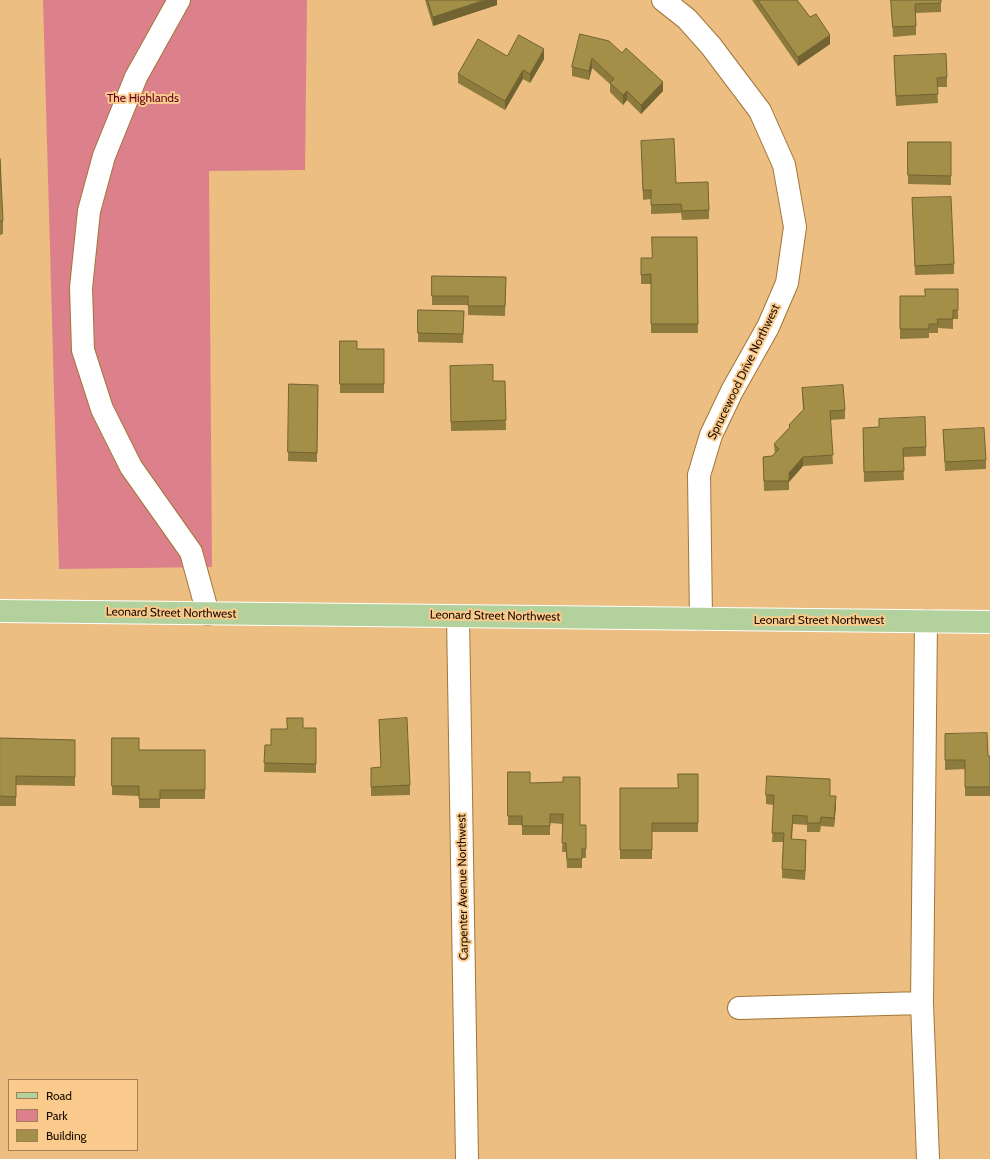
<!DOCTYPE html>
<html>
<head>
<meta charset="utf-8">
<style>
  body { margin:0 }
  #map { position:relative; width:990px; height:1159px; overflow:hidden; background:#ecbe81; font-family:Cabin,sans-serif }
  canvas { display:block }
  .legend { position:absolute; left:8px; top:1079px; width:130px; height:72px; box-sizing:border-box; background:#facb8d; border:1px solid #a27f55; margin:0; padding:5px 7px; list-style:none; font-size:12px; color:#1d0d00 }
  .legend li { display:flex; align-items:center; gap:8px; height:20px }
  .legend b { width:20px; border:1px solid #a27f55 }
</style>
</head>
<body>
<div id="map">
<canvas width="990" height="1159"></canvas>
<ul class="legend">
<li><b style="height:5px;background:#b3d19c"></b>Road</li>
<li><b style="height:11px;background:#dc818b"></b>Park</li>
<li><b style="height:11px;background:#a38f47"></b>Building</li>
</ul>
</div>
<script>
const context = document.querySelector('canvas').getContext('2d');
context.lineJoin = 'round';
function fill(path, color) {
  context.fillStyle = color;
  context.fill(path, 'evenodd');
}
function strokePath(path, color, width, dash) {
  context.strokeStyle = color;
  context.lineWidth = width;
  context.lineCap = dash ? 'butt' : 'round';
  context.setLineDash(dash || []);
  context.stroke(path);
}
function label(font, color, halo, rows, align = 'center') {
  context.font = font + ' Cabin,sans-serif';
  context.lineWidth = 4;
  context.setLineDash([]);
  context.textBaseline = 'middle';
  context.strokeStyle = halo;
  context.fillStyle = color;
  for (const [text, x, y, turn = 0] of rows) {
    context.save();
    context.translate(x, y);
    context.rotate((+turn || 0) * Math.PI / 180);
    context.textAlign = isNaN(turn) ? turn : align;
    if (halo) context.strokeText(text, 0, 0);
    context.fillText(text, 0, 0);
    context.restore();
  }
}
const green = new Path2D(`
  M43 0H307L305 170 209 171 212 567 59 569Z`);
const minor = new Path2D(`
  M179 0 136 77 104 156 89 211 81 288 83 350 102 409 131 467 191 552 208 614
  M663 0 687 19 711 46 760 111 784 165 795 227 787 283 768 327 732 391 711 435 699 475 701 619
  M458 616 467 1159
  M926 621 922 1003 928 1159
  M739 1008 922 1003`);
const major = new Path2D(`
  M0 611 990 622`);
const wall = new Path2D(`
  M425 0H497V5L433 26Z
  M752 0H797L810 17 830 44 798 66Z
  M891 0H941V12L916 13V35L893 37Z
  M580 34 663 91 641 114 627 100 623 105 610 92V84L592 68 589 80 572 76V67Z
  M507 56 544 59 530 83 523 79 505 110 458 83V74Z
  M894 56 947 77V87H937L938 103 896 106Z
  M641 141 676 183 709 210V219L682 220 681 213 651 214V199L643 200Z
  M908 142H951V185L908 184Z
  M0 159 3 221V234L0 235Z
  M912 198 954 264V274L915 275Z
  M697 237 698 333H651V284H641V258H652Z
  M432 276 506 277 505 316 468 315V305H432Z
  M958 289V319H953V329L938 328V333H929V338L900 339V296H925Z
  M418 310 464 311 463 343 418 342Z
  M340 341 357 349H384V393H340Z
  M450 366 493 381H505L506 430 451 431Z
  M289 384 318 385 317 462 288 461Z
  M802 388 845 410V419L830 420 833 464 803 466 789 482V490L764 491 763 457 772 456 775 454 774 444 789 429V425L803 410Z
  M879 419 926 447V456L903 457 904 480 864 482 863 428 879 427Z
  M943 430 986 460V469L945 471Z
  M379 720 410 785V795L371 796V768L381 767Z
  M316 728V773L264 772 265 745H271L287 729Z
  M945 734 988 756H990V796H965V769L945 770Z
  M0 738 75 740V786L16 785V806H0Z
  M112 738 139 750H205V799H160V808H139V796L112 795Z
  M508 772 530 783 580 825H586V858H582V868H567L566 852H562L563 824 550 823V835H522V825H508Z
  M698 774V832H652V859H620V788H678Z
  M766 795 830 796 836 805 834 827 821 826 820 832H807V825L793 824 792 839 806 849 805 880 782 878 783 842H772L774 805 766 804Z`);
const shadedWall = new Path2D(`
  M485 0H497V5L433 26V17Z
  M830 35V44L798 66V57Z
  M544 49V59L530 83V74Z
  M592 58V68L589 80V71Z
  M523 70V79L505 110V101Z
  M663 82V91L641 114V105Z
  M627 91V100L623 105V95Z
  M803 457V466L789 482V473Z
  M836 796V805L834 827V818Z
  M806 840V849L805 880V871Z`);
const building = new Path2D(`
  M428 0H485L433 17Z
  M758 0H797L810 17 816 14 830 35 798 57Z
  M891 0H941V3L915 4 916 26 893 27Z
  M580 34 609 41 622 53 626 48 663 82 641 105 627 91 623 95 610 83 614 79 592 58 589 71 572 67Z
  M519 35 544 49 530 74 523 70 505 101 458 74 478 39 507 56Z
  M946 54 947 77 937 78 938 94 896 96 894 56Z
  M674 139 676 183 708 182 709 210 682 211 681 204 651 205V190H643L641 141Z
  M908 142H951V176L908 175Z
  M0 159 3 221H0Z
  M951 197 954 264 915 266 912 198Z
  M652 237H697L698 324H651V274L641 275V258H652Z
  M432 276 506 277 505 306H468V296H432Z
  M925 289H958V310H953V319H937L938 324H929V329H900V296H925Z
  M418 310 464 311 463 334 418 333Z
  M340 341H357V349H384V384H340Z
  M493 365V381H505L506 420 451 422 450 366Z
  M289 384 318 385 317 453 288 452Z
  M843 385 845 410 830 411 833 455 803 457 789 473V481H764L763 457 772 456 779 449 774 444 790 427 789 425 804 409 802 388Z
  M925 417 926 447 903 448 904 471 864 472 863 428 879 427V419Z
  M984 428 986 460 945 462 943 430Z
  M287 718H303V728H316V764L264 763 265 745H271V729H287Z
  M407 718 410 785 371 787V768L381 767 379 720Z
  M987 733 988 756H990V787H965V760H945V734Z
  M0 738 75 740V777L16 776V797L0 796Z
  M112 738H139V750H205V790H160V799H139V786H112Z
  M508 772H530V783L563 782V777H580V825H586V849H582V859H567L566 843H562L563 814H550V826H522V816H508Z
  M678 774H698V823H652V850H620V788H678Z
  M767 776 830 779V796H836L834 818 821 817 820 823H807V816L793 815 791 839 806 840 805 871 782 869 784 833H772L774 795H766Z`);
const parkNames = [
  ["The Highlands",143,98]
];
const streetNames = [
  ["Sprucewood Drive Northwest",744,372,-64],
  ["Leonard Street Northwest",171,613,1],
  ["Leonard Street Northwest",495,616,1],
  ["Leonard Street Northwest",819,620],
  ["Carpenter Avenue Northwest",463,887,-91]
];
fill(green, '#dc818b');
strokePath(minor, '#a17639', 24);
strokePath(major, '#fff', 24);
strokePath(minor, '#fff', 22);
strokePath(major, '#b3d19c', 22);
fill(wall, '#8c7b3d');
fill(shadedWall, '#726432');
fill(building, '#a38f47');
strokePath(building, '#726432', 1);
label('12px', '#5f001d', '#facb8d', parkNames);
label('12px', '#1d0d00', '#facb8d', streetNames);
</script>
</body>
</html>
